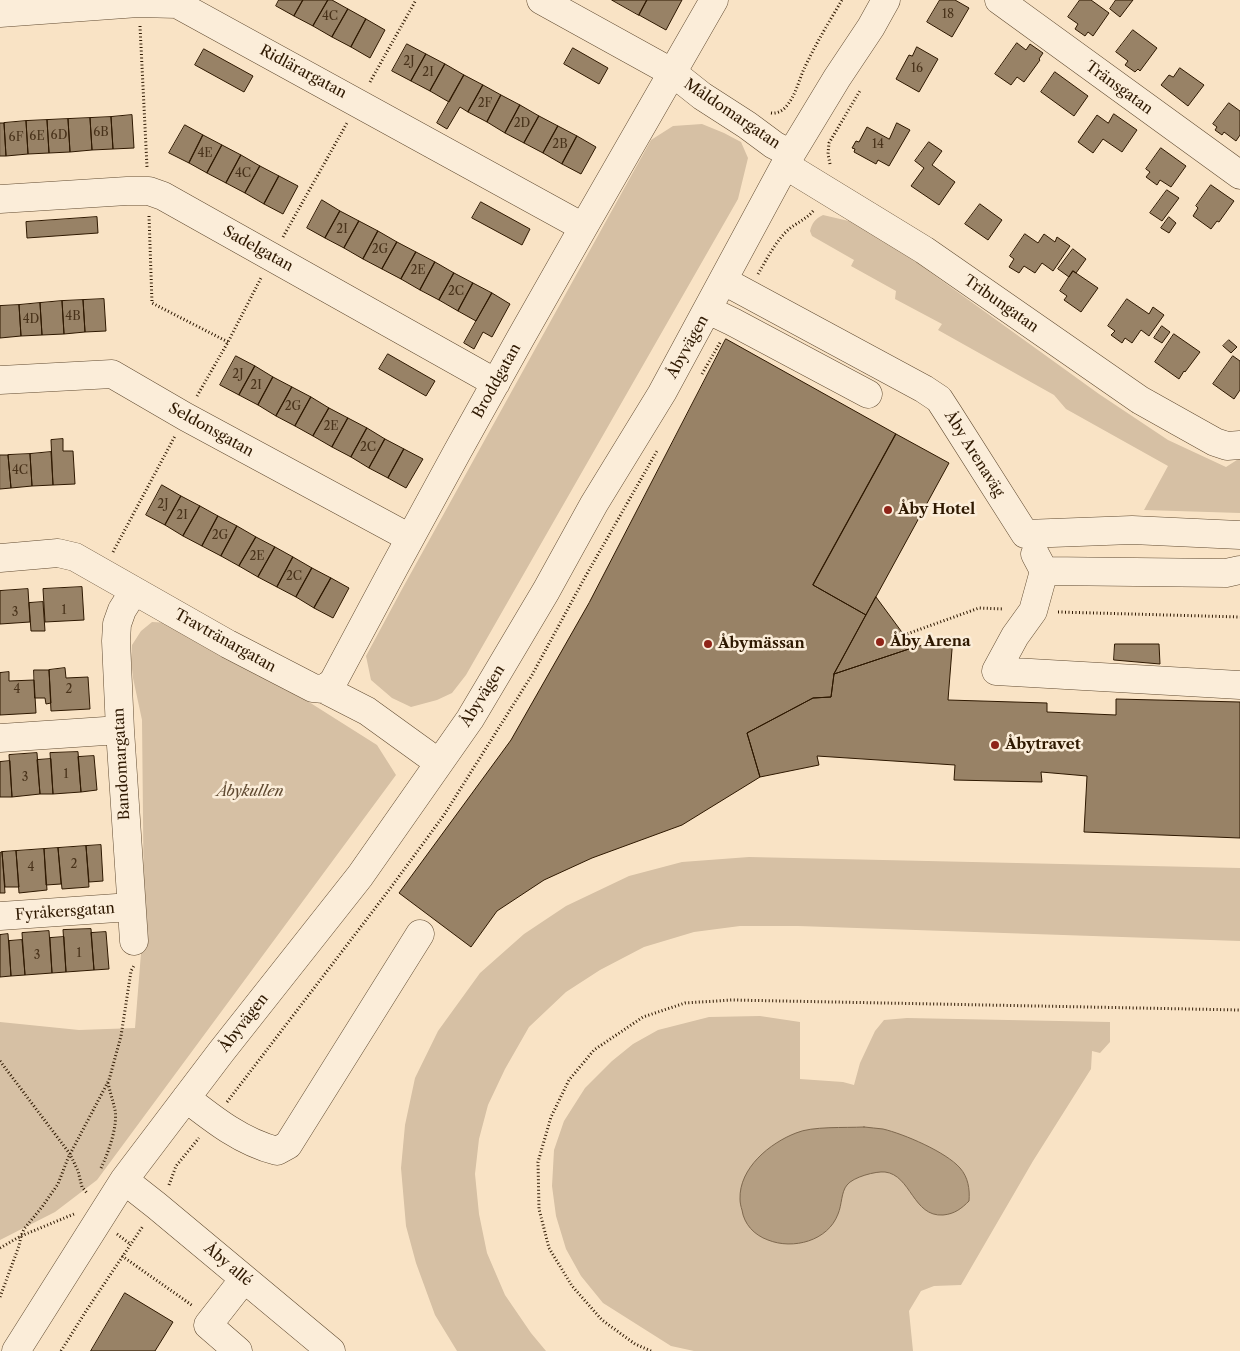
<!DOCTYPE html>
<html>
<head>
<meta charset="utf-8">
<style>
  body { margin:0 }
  canvas { display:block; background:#f9e3c5 }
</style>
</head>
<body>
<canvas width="1240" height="1351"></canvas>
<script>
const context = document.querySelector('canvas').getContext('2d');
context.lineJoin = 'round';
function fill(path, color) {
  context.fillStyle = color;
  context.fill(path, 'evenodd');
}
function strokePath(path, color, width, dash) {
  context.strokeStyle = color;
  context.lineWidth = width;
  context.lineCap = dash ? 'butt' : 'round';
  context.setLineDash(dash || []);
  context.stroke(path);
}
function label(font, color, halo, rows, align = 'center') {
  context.font = font + ' "Libre Caslon Text",serif';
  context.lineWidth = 5;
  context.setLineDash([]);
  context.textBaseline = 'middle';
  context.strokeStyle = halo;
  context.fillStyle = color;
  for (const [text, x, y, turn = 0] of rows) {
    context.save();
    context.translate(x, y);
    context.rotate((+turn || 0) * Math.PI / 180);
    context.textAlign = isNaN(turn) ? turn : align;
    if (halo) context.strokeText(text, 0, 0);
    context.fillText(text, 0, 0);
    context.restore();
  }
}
const green = new Path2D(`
  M702 124 724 133 741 142 748 158 738 199 466 675 452 693 437 700 411 707 392 698 371 680 366 656 401 591 651 140 673 126Z
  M823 215 853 222 909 257 1099 394 1168 440 1226 467 1240 458V513L1144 510 1168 466 1066 409 1054 395 938 330 942 324 895 299 896 291 851 266 854 260 812 236 810 231C812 223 815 219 823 215Z
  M152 622 172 623 282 685 377 745 396 775 97 1180 55 1212 0 1240V1022L79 1030 135 1028 144 916 142 720 133 678 131 659 132 645 141 631Z
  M749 857 1240 868V941L798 926H740L694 932 644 947 600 970 566 992 529 1027 505 1069 488 1105 479 1139 475 1174 479 1214 487 1253 505 1295 531 1333 546 1351H457L435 1315 416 1263 406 1226 401 1168 405 1125 415 1078 438 1031 480 973 524 934 566 906 629 876 682 862Z
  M760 1016 800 1022V1079L843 1082 854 1085 860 1063 875 1031 884 1020 907 1018 1110 1022V1042L1100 1053 1092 1051 1091 1069 1033 1161 961 1285 934 1286 921 1291 909 1311 913 1351H694L671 1346 603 1303 581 1276 566 1249 556 1216 552 1186 554 1150 564 1121 585 1088 612 1061 633 1044 658 1030 709 1017Z`);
const water = new Path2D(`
  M864 1127C870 1128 877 1128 883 1129 904 1134 946 1152 960 1168 968 1177 970 1189 969 1201 962 1208 955 1214 943 1215 913 1217 911 1175 885 1172 876 1171 853 1177 847 1185 841 1192 842 1205 838 1214 828 1241 793 1250 768 1240 754 1235 744 1224 742 1210 741 1207 740 1203 740 1199 739 1168 770 1143 796 1133 812 1126 845 1128 864 1127Z`);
const building = new Path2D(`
  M279 0H303L294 16 276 6Z
  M303 0H328L313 26 294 16Z
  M328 0H332L348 9 332 37 313 26Z
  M612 0H647L639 15Z
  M647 0H682L666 30 639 15Z
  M940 0H955L969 8 952 37 927 22Z
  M1080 0H1091L1109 13 1093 36 1088 32 1085 36 1075 29 1078 24 1068 17Z
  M1116 0H1133L1120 17 1110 9Z
  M348 9 366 19 351 47 332 37Z
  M366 19 385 30 370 58 351 47Z
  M1133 30 1157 48 1140 71 1138 69 1135 72 1125 65 1128 61 1116 52Z
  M1017 43 1026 50 1030 44 1043 53 1039 59 1040 60 1024 82 1017 77 1011 85 995 74Z
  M407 44 426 54 411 81 392 71Z
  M917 47 938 59 919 92 896 79 909 55 912 56Z
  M573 48 608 68 599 84 564 64Z
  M204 49 253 76 244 92 195 65Z
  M426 54 445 64 430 91 411 81Z
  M445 64 464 75 449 102 430 91Z
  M1180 68 1204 85 1188 106 1161 85 1169 75 1173 77Z
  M1055 72 1088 96 1074 116 1041 92Z
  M464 75 483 85 468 112 460 107 447 129 437 123Z
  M483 85 501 95 487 122 468 112Z
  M501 95 520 105 505 133 487 122Z
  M1229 103 1240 111V135L1236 141 1224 132 1222 135 1215 130 1217 127 1213 124Z
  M520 105 539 116 524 143 505 133Z
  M1114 114 1137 130 1122 152 1103 139 1093 153 1078 142 1097 115 1108 123Z
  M132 115 134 148 113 149 111 117Z
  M539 116 558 126 543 153 524 143Z
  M111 117 113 149 92 150 90 118Z
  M90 118 92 150 70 152 68 119Z
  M68 119 70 152 49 153 47 120Z
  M47 120 49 153 28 154 26 121Z
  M26 121 28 154 6 156 4 123Z
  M0 123H4L6 156H0Z
  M897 123 910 130 889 166 878 160 876 164 854 152 855 149 852 148 856 141 859 142 867 127 889 139Z
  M185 125 203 135 189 163 169 153Z
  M558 126 577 136 562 164 543 153Z
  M203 135 222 145 207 173 189 163Z
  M577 136 596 147 581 174 562 164Z
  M929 142 942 151 932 165 955 182 939 205 911 186 924 168 915 161Z
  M222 145 241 155 226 183 207 173Z
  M1161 148 1186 166 1171 187 1160 180 1157 185 1146 177 1150 172 1146 169Z
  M241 155 260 166 245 193 226 183Z
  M260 166 279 176 264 204 245 193Z
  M279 176 298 186 283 214 264 204Z
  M1211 185 1234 201 1219 222 1217 221 1211 229 1193 216 1198 208 1196 206Z
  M1167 190 1179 198 1162 221 1150 213Z
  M322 200 340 211 325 238 307 228Z
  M481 202 530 229 522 245 472 218Z
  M980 204 1002 220 988 240 965 224Z
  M340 211 359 221 344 248 325 238Z
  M97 217 98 233 27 238 26 222Z
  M1169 217 1176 223 1169 233 1161 228Z
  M359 221 378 231 363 259 344 248Z
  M378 231 397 242 382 269 363 259Z
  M1025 234 1038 243 1044 234 1055 242 1057 237 1070 246 1053 271 1042 263 1035 273 1024 266 1019 273 1009 267 1014 259 1010 256Z
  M397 242 416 252 401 279 382 269Z
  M1073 249 1086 259 1076 273 1073 271 1069 277 1058 269Z
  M416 252 435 262 420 290 401 279Z
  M435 262 454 273 439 300 420 290Z
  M1073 271 1098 288 1081 312 1064 300 1067 296 1060 291Z
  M454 273 473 283 458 311 439 300Z
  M473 283 492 293 476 321 458 311Z
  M492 293 510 304 492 337 483 332 474 349 464 343Z
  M104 299 106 331 85 332 83 300Z
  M1127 299 1149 314 1153 307 1164 315 1149 336 1141 330 1132 343 1125 338 1122 343 1111 335 1115 331 1108 326Z
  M83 300 85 332 64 334 62 301Z
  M62 301 64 334 42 335 40 303Z
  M40 303 42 335 21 336 19 305Z
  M19 305 21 336 0 338V306Z
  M1162 326 1170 332 1162 343 1154 338Z
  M1174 334 1200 352 1185 372 1184 371 1179 379 1155 362Z
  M726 339 896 434 813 585 866 615 834 674 831 697 813 698 747 733 760 777 682 825 592 858 544 880 497 911 471 947 399 893 511 740 589 603Z
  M1229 340 1237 347 1231 353 1223 346Z
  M388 354 435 381 426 396 379 369Z
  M236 356 255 366 239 395 220 385Z
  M1233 356 1240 361V390L1234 399 1213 384Z
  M255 366 273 377 258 405 239 395Z
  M273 377 292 387 276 416 258 405Z
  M292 387 311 397 295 426 276 416Z
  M311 397 329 408 313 436 295 426Z
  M329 408 348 418 332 447 313 436Z
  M348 418 367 428 351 457 332 447Z
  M367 428 385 439 369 468 351 457Z
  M896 434 949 463 866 615 813 585Z
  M63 439V451H73L75 484 53 485 51 440Z
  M385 439 404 449 388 478 369 468Z
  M404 449 423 459 406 488 388 478Z
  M51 452 53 485 32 486 30 454Z
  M30 454 32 486 11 488 8 455Z
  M0 455H8L11 488 0 489Z
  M162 485 181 496 165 525 146 515Z
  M181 496 200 506 183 536 165 525Z
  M200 506 218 516 202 546 183 536Z
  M218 516 237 526 221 556 202 546Z
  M237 526 256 537 239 566 221 556Z
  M256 537 275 547 258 577 239 566Z
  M275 547 293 557 277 587 258 577Z
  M293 557 312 568 296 597 277 587Z
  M312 568 331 578 314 608 296 597Z
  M331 578 349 588 333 618 314 608Z
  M82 587 84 620 45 622 43 589Z
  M28 589 30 622 0 624V591Z
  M876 597 904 635 912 648 834 674Z
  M43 602 45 631H31L29 603Z
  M953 637 948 700 1047 703V712L1116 715V699L1240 702V838L1084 832 1087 776 1041 772 1042 782 954 780 955 765 817 756 819 765 760 777 747 733 813 698 831 697 834 674 912 648Z
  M1115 644H1159L1160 664 1114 660Z
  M65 668 66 678 88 677 90 709 51 711 49 670Z
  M34 670H49L51 703 46 704 45 698H35Z
  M9 672V681L34 680 36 713 0 715V673Z
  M78 752 81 792 53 794 50 753Z
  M37 753 40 794 12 797 9 755Z
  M94 756 97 790 81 792 78 757Z
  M51 759 53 794H40L37 760Z
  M10 761 12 797H0V762Z
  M101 845 103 881 89 882 86 846Z
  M86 846 89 887 62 889 58 848Z
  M58 848 61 884 46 885 44 849Z
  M44 849 47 890 19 893 16 851Z
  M16 851 19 887H5L2 852Z
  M2 852 5 893H0V853Z
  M91 929 94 970 66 972 63 930Z
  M49 931 52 973 25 975 22 933Z
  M106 932 109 969 94 970 91 933Z
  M8 934 11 976 0 977V935Z
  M64 937 66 972 52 973 50 938Z
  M22 940 25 975 11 976 9 941Z
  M125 1293 173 1322 155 1351H91Z`);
const path = new Path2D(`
  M140 26 147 167
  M370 82 416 0
  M771 113C778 114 784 110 788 104 796 94 799 80 804 69 815 45 829 22 842 0
  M830 164 828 154 829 143 861 89
  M149 216 152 303 228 342
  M283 237 347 123
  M758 274C767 259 775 242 788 230 796 223 807 219 814 210
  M702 374 721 341
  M197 396 228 342 261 278
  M113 552 175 436
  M1058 612 1240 617
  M904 635 979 608 1004 609
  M0 1061 70 1154 78 1171 82 1187 87 1193
  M227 1102 389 890 444 815 532 675 584 579 657 451
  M101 1168C108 1154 118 1126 115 1110 113 1101 110 1092 108 1083
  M169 1185 176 1166 199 1138
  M117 1234 130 1244
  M0 1248 21 1236 74 1214
  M122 1256 193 1306
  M0 1297 19 1246 21 1236 24 1229 42 1207 58 1184 68 1158 109 1080 121 1036 131 971 135 964
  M61 1351 86 1311 143 1226
  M651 1351 635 1344 602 1320 572 1286 549 1248 539 1209 538 1162 551 1117 569 1080 594 1050 643 1017 685 1003 732 1000 1240 1010`);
const minor = new Path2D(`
  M541 0 673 73 702 96 747 125 774 145 791 154
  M999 0 1240 175
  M0 13 138 3 177 4 583 227
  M785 165 924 250 1140 400 1215 442 1227 446 1240 445
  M0 199 127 191H149L163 196 496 383
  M724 281 924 389 939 399 950 416 1025 534 1132 530 1240 535
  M708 310 733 322 868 394
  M0 380 112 374 186 417 410 538
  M1035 554 1044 571 1226 573 1240 570
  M0 558 58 553 75 557 228 644 313 688 324 689 367 711 439 763
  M1044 571 1033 611 1015 636 996 671 1240 685
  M324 689 333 682C414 529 497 378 583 228 626 152 671 76 714 0
  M0 738 120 730
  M0 916 131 907
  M134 941 120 730 116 641 117 624 122 610 134 591
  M186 1098C214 1120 242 1142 277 1151L288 1145 420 934
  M124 1180 157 1206 331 1351
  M16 1351 124 1180 221 1052 360 876 470 719 546 591 594 504 662 393 791 154 837 78 871 27 886 0
  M238 1351 208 1325 244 1279`);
const markers = [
  [888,510,5,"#8f2418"],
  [880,642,5,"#8f2418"],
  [708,644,5,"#8f2418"],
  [995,745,5,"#8f2418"]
];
const numberNames = [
  ["18",948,15],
  ["4C",330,17],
  ["2J",409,62],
  ["16",917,69],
  ["2I",428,73],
  ["2F",485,104],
  ["2D",522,124],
  ["6B",101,133],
  ["6D",59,136],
  ["6E",37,137],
  ["6F",16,138],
  ["2B",560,145],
  ["14",878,145],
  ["4E",205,154],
  ["4C",243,174],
  ["2I",342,230],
  ["2G",380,250],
  ["2E",418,271],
  ["2C",456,292],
  ["4B",73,317],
  ["4D",31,320],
  ["2J",238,375],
  ["2I",256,386],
  ["2G",293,407],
  ["2E",331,427],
  ["2C",368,448],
  ["4C",20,471],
  ["2J",163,505],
  ["2I",182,516],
  ["2G",220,536],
  ["2E",257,557],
  ["2C",294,577],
  ["1",64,611],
  ["3",15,613],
  ["4",17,690],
  ["2",69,690],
  ["1",66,775],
  ["3",25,778],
  ["2",74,865],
  ["4",31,868],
  ["1",79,954],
  ["3",37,956]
];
const streetNames = [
  ["Ridlärargatan",303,72,28],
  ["Tränsgatan",1119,88,36],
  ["Måldomargatan",732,114,34],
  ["Sadelgatan",258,249,29],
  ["Tribungatan",1001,304,35],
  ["Åbyvägen",688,347,-61],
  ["Broddgatan",497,381,-61],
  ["Seldonsgatan",211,430,29],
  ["Åby Arenaväg",974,454,58],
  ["Travtränargatan",225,641,29],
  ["Åbyvägen",483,696,-58],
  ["Bandomargatan",122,764,-93],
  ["Fyråkersgatan",65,912,-4],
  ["Åbyvägen",244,1023,-52],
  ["Åby allé",228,1265,40]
];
const poiNames = [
  ["Åby Hotel",898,510],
  ["Åby Arena",890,642],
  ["Åbymässan",718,644],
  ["Åbytravet",1005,745]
];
const parkNames = [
  ["Åbykullen",250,792]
];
fill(green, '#d6c0a4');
fill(water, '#b49e82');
strokePath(water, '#7e684e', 1);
fill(building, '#988266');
strokePath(building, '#2e1800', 1);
strokePath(minor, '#614b31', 29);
strokePath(path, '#2e1800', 3, [1, 2.5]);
strokePath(minor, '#fbedd9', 28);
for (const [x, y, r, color] of markers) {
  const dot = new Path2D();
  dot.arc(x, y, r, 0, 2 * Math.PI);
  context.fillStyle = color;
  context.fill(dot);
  strokePath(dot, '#fbedd9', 2);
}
label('12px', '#48321a', null, numberNames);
label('15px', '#2e1800', '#fbedd9', streetNames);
label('bold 15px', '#2e1800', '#fbedd9', poiNames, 'left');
label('italic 15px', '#604a31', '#fbedd9', parkNames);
</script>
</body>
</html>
